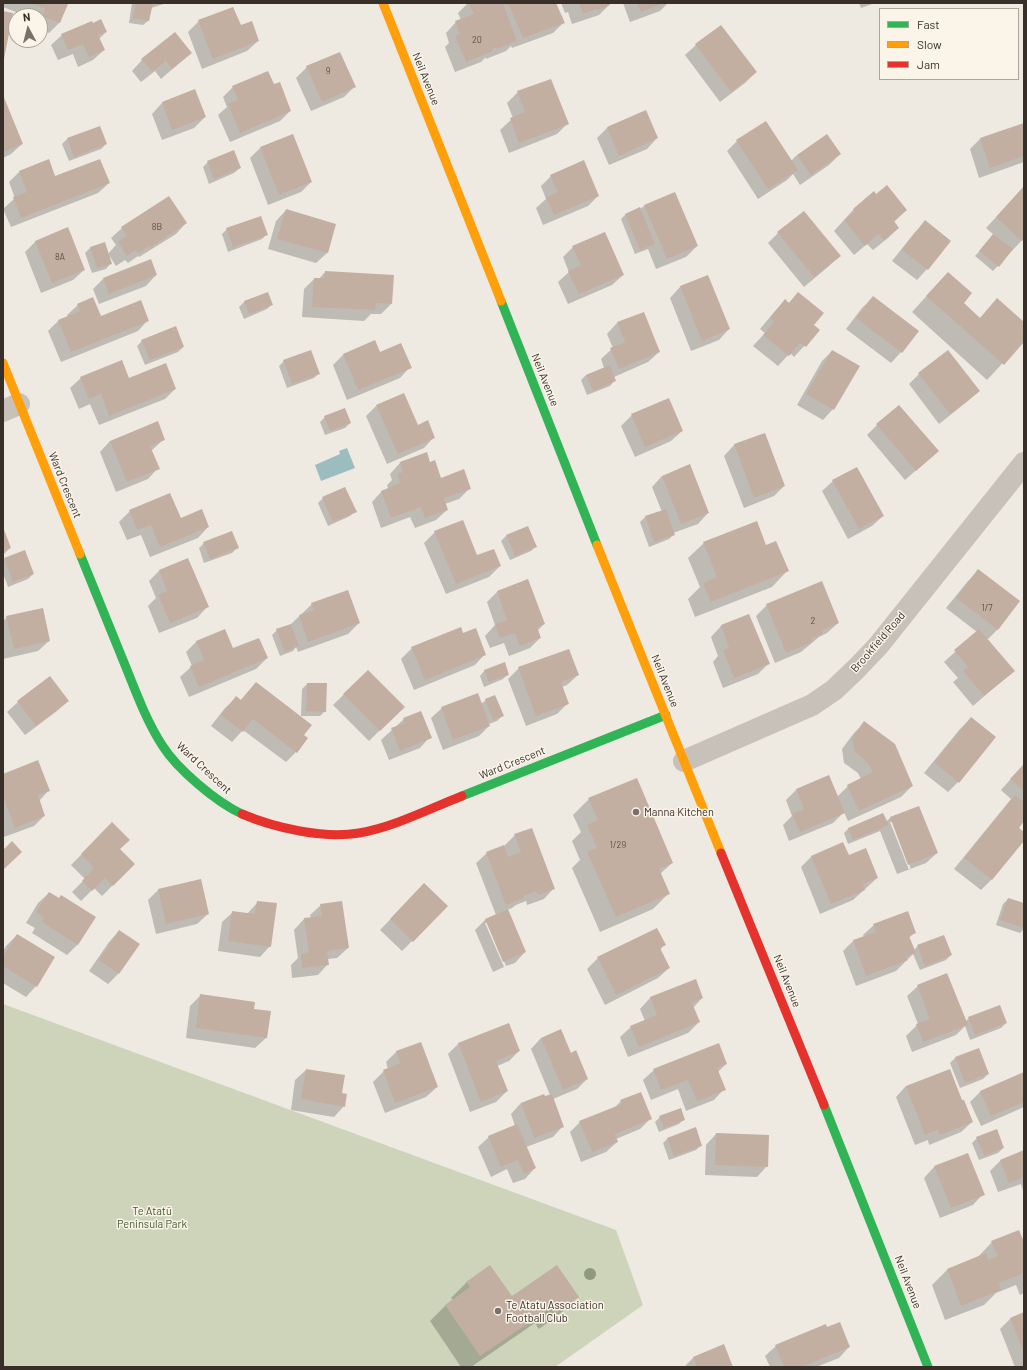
<!DOCTYPE html>
<html>
<head>
<meta charset="utf-8">
<style>
  body { margin:0 }
  #map { position:relative; width:1027px; height:1370px; overflow:hidden; background:#eee9e1; font-family:Barlow,sans-serif }
  canvas { display:block }
  .frame { position:absolute; inset:0; border:4px solid #382f28; pointer-events:none }
  .legend { position:absolute; left:879px; top:8px; width:140px; height:72px; box-sizing:border-box; background:#faf4e9; border:1px solid #aca59c; margin:0; padding:5px 7px; list-style:none; font-size:12px; color:#382f28 }
  .legend li { display:flex; align-items:center; gap:8px; height:20px }
  .legend b { width:20px; border:1px solid #aca59c }
  .north { position:absolute; left:8px; top:8px; width:40px; height:40px; box-sizing:border-box; background:#faf4e9; border:1px solid #aca59c; border-radius:50%; rotate:353deg; font-size:11px; font-weight:700; line-height:16px; text-align:center; color:#382f28 }
  .north::after { content:''; display:block; margin:auto; width:14px; height:18px; background:#787069; clip-path:polygon(50% 0,100% 100%,50% 72%,0 100%) }
</style>
</head>
<body>
<div id="map">
<canvas width="1027" height="1370"></canvas>
<div class="frame"></div>
<ul class="legend">
<li><b style="height:5px;background:#30b455"></b>Fast</li>
<li><b style="height:5px;background:#ff9f0a"></b>Slow</li>
<li><b style="height:5px;background:#e5322d"></b>Jam</li>
</ul>
<div class="north">N</div>
</div>
<script>
const context = document.querySelector('canvas').getContext('2d');
context.lineJoin = 'round';
function fill(path, color) {
  context.fillStyle = color;
  context.fill(path, 'evenodd');
}
function strokePath(path, color, width, dash) {
  context.strokeStyle = color;
  context.lineWidth = width;
  context.lineCap = dash ? 'butt' : 'round';
  context.setLineDash(dash || []);
  context.stroke(path);
}
function label(font, color, halo, rows, align = 'center') {
  context.font = font + ' Barlow,sans-serif';
  context.lineWidth = 3;
  context.setLineDash([]);
  context.textBaseline = 'middle';
  context.strokeStyle = halo;
  context.fillStyle = color;
  for (const [text, x, y, turn = 0] of rows) {
    context.save();
    context.translate(x, y);
    context.rotate((+turn || 0) * Math.PI / 180);
    context.textAlign = isNaN(turn) ? turn : align;
    if (halo) context.strokeText(text, 0, 0);
    context.fillText(text, 0, 0);
    context.restore();
  }
}
const green = new Path2D(`
  M3 1004 616 1230 643 1305 555 1367H3Z`);
const water = new Path2D(`
  M347 448 355 468 321 481 315 465 340 454 339 451Z`);
const shadow = new Path2D(`
  M3 3H64L60 22 49 33 40 29V16H26L3 7Z
  M132 3H167L151 8 149 20 143 25 129 23Z
  M468 3H556V4L563 23 553 33 512 48 511 46 506 51 486 59V57L481 62 455 72 445 47 449 43 446 33 456 22 461 20 458 13Z
  M561 3H608L609 5 599 15 572 24 568 12 565 13Z
  M623 3H668L660 11 630 22Z
  M859 3H875L861 8Z
  M199 21 258 41 247 51 202 69 188 32Z
  M721 26 756 72 745 83 720 102 685 55 696 45Z
  M106 32 99 39 104 50 93 60 78 67 73 54 58 60 51 45 62 35Z
  M175 34 191 53 161 79 155 71 141 82 132 71 142 60Z
  M307 67 354 87 344 97 311 111 296 78Z
  M273 85 290 111 280 121 230 142 218 115 227 107 223 97 233 87Z
  M195 91 205 117 194 128 162 140 152 114 162 103Z
  M518 92 567 124 557 134 509 153 500 130 513 118 507 103Z
  M3 97 22 144 11 154 3 158Z
  M645 111 657 138 647 149 609 165 597 138 607 128Z
  M1024 124V162L979 178 970 149 980 139Z
  M293 135 311 182 301 192 268 205 250 158 260 148Z
  M67 139 106 144 101 149 69 161 62 144Z
  M737 141 791 161 797 155 840 154 829 165 800 185 793 174 787 180 758 199 727 151Z
  M208 162 240 168 234 173 209 184 203 167Z
  M19 172 55 177 109 183 98 193 11 227 3 209 15 198 9 182Z
  M551 176 598 196 588 206 543 225 536 208 546 199 541 186Z
  M1024 187V238L993 271 975 256 994 235 986 228Z
  M674 193 697 246 686 257 656 269 648 249 635 254 621 219 626 214 640 209 644 206Z
  M876 195 906 210 894 222 898 228 888 238 873 250 867 244 854 255 834 231 854 209Z
  M286 210 335 225 327 253 316 263 268 249 276 221Z
  M926 222 950 241 927 269 917 280 892 261 915 232Z
  M186 223 176 234 139 257 138 256 128 263 125 260 116 266 109 255 111 263 106 269 92 273 85 253 90 248 108 254 116 245 111 238 122 228Z
  M227 229 267 234 262 239 228 252 222 234Z
  M778 233 839 256 829 266 804 287 768 243Z
  M36 241 84 270 73 280 41 293 25 252Z
  M573 247 623 275 612 285 568 304 558 282 569 272 563 257Z
  M325 272 391 304 381 314H371L364 321 302 317 304 289 314 279H319Z
  M156 275 146 286 99 304 93 289 104 278Z
  M708 276 729 329 719 340 691 351 670 298 680 287Z
  M933 289 962 303 980 318 997 300 1024 324V340L987 380 912 312Z
  M267 293 272 304 267 309 244 319 239 307 244 302Z
  M798 293 813 325 819 330 794 357 790 353 778 366 753 346 765 333 760 329 775 311 785 301 788 304Z
  M873 297 901 352 891 363 846 329 862 308Z
  M78 305 100 318 148 320 138 331 61 362 48 331 59 320 68 317 67 315Z
  M643 313 659 352 648 362 614 377 615 380 610 386 587 395 581 380 586 375 604 368 601 359 613 348 607 334 617 323Z
  M142 341 183 347 178 352 145 365 137 346Z
  M375 341 380 353 410 367 400 378 347 400 333 365 343 355Z
  M832 351 833 409 823 420 797 405 822 361Z
  M284 361 319 373 314 378 287 388 279 366Z
  M919 374 979 391 968 401 939 424 909 384Z
  M81 378 129 379 175 389 165 399 99 425 90 404 79 409 70 388Z
  M376 406 417 426 434 437 424 448 387 464 366 416Z
  M632 415 682 431 671 441 635 457 621 426Z
  M325 417 350 423 345 428 325 435 320 422Z
  M877 425 938 451 905 480 867 435Z
  M765 434 784 486 774 496 744 508 724 456 734 445Z
  M164 439 151 451 158 468 148 479 116 492 100 452 110 441Z
  M426 454 430 463 441 479 470 488 459 499 445 504 447 510 436 520 415 528 410 517 381 528 372 502 382 491 388 489 387 485 392 480 390 474 400 463Z
  M662 476 708 513 698 524 673 533 674 534 669 539 649 547 640 522 645 517 662 512 652 487Z
  M833 481 883 516 872 526 848 539 822 491Z
  M323 498 355 511 350 516 328 526 318 503Z
  M130 511 180 519 208 527 198 538 150 557 141 535 127 540 119 522Z
  M528 527 536 546 531 551 510 560 501 541 506 536Z
  M3 529 10 548 3 555Z
  M435 532 477 557 500 566 489 577 446 594 424 543Z
  M204 543 237 548 232 553 204 563 199 548Z
  M704 543 787 571 772 587 695 617 688 599 700 587 688 558Z
  M5 559 33 574 28 579 8 587 3 573V561Z
  M188 560 207 607 197 618 159 633 148 606 156 598 149 581 159 571Z
  M978 571 1019 602 997 630 987 640 1013 671 973 706 953 682 958 678 944 662 977 632 946 608 968 581Z
  M528 580 544 624 538 630 540 638 530 648 509 656 504 643 490 648 485 636 495 625 487 602 497 592Z
  M312 604 359 623 348 634 298 652 296 647 293 651 280 656 272 635 277 630 290 625Z
  M767 605 838 623 827 633 819 637 801 652 775 663 756 616Z
  M749 615 768 664 758 674 723 688 713 662 718 656 711 637 721 626Z
  M7 617 49 641 38 651 3 659V621Z
  M463 634 485 654 475 665 414 690 401 659 412 648Z
  M197 641 232 650 267 658 256 669 189 697 180 677 192 666 186 652Z
  M519 668 578 675 567 685 562 687 568 703 557 714 526 726 508 679Z
  M485 670 508 674 503 679 484 687 480 676Z
  M368 671 403 707 369 741 333 705Z
  M256 683 303 735 296 752 286 762 243 730 232 742 211 726 225 708 236 698 240 701Z
  M307 684 325 711 320 716H301L302 689Z
  M486 700 502 716 497 721 489 724V726L479 736 443 750 431 718 442 708 481 704Z
  M68 701 57 711 25 735 7 712 18 702Z
  M971 718 958 782 948 792 924 773 960 729Z
  M404 719 430 737 420 748 389 760 381 740Z
  M864 723 912 786 901 797 848 821 844 812 833 823 789 841 783 825 792 816 786 800 796 790 828 776 837 797 848 786 861 779 858 773 844 763 842 749 854 733Z
  M1024 764V820L1017 828 1024 833V840L991 880 981 890 954 869 1011 799 1001 790Z
  M3 775 49 790 39 801 44 816 34 826 4 837 3 834Z
  M589 799 672 863 660 874 668 894 653 909 600 932 572 868 580 860 572 841 581 832 573 815Z
  M919 807 937 853 926 863 897 874 880 831 848 844 844 833 849 828 886 822 890 818ZM890 822H893L911 869 909 870Z
  M112 824 119 849 134 864 102 896 94 888 81 901 72 892 85 879 71 865Z
  M515 835 554 888 544 899 527 905 526 901 516 905 512 908 507 910 525 952 515 963 506 966 488 923H485L504 967 493 972 475 930 485 920 496 915 476 863 487 853 504 846Z
  M843 844 848 856 877 878 853 900 820 914 801 867 811 857Z
  M200 880 208 914 197 924 156 934 148 900 158 890Z
  M49 893 58 899 61 896 78 944 67 955 32 933 35 928 26 923 38 903Z
  M414 895 412 941 402 951 380 930Z
  M1008 899 1024 905V929L1020 933 996 925 1003 904Z
  M258 902 270 946 260 957 218 951 222 922 233 912 247 914Z
  M321 905 348 948 337 958 328 959V964L318 975 292 978 291 965 298 958 294 930 304 919 311 918 310 915Z
  M874 925 914 933 909 938 914 950 918 946 951 955 946 960 920 970 913 954 896 971 856 986 843 951 853 941 864 937 863 935Z
  M119 931 138 944 118 974 108 984 89 971 109 942Z
  M17 935 36 986 26 997 3 983V951L6 946Z
  M664 945 660 950 669 968 658 978 605 1005 587 969 598 958Z
  M918 986 965 1022 969 1018 1006 1023 1001 1028 970 1040 965 1026 956 1035 912 1052 906 1036 918 1024 907 996Z
  M201 995 253 1010 266 1038 255 1048 186 1038 190 1006Z
  M650 998H702L693 1008 699 1022 688 1033 628 1057 620 1037 631 1027 645 1021 640 1009Z
  M508 1024 519 1051 509 1061 497 1066 507 1091 496 1102 470 1112 448 1054 458 1044Z
  M541 1038 570 1054 587 1079 577 1089 553 1099 563 1126 553 1137 526 1147 535 1168 525 1179 513 1183 507 1169 491 1177 478 1147 489 1137 515 1126 511 1114 521 1103 550 1095 531 1049Z
  M396 1052 437 1087 426 1097 385 1113 373 1082 384 1071 388 1069 386 1062Z
  M955 1058 988 1074 983 1079 960 1088 950 1063Z
  M726 1064 718 1072 724 1089 714 1100 686 1111 678 1089 651 1100 643 1080 654 1070Z
  M306 1070 341 1094 344 1106 334 1117 291 1110 295 1080Z
  M1024 1076V1107L981 1126 970 1102 981 1091Z
  M906 1086 962 1102 972 1122 961 1132 929 1145 928 1140 915 1145 896 1097Z
  M621 1101 651 1118 640 1129 616 1139 617 1142 606 1152 581 1162 570 1132 580 1122 614 1108Z
  M660 1117 684 1119 679 1124 659 1132 655 1122Z
  M716 1134 767 1166 757 1177 705 1175 706 1145Z
  M668 1138 701 1145 696 1150 669 1160 663 1143Z
  M977 1138 1003 1148 998 1153 979 1160 972 1143Z
  M1024 1151V1193L1021 1184 998 1192 990 1171 1001 1160Z
  M967 1154 983 1194 973 1205 940 1218 924 1178 934 1167Z
  M992 1242 1024 1245V1293L1020 1295 1016 1285 996 1293 984 1305 945 1320 932 1285 947 1270 977 1258Z
  M467 1282 511 1297H577L562 1312 539 1329 535 1323 471 1367H461L430 1321 445 1306 453 1300 451 1298Z
  M1024 1313V1367H1015L1000 1329 1010 1319Z
  M826 1328 849 1347 839 1358 816 1367H770L765 1356 776 1346Z
  M723 1345 732 1367H684L693 1358Z`);
const building = new Path2D(`
  M30 3H67L68 4 60 23 42 16 45 9Z
  M136 3H153L149 21 133 18Z
  M468 3H503L517 41 497 49 496 47 492 49 493 51 466 62 455 36 460 34 455 21 474 14Z
  M506 3H556L565 23 523 38 509 5 507 6Z
  M579 3H609L610 5 597 11V9L583 14Z
  M637 3H665L641 12Z
  M233 7 241 25 252 21 259 41 213 59 198 20Z
  M3 11 13 13 4 59H3Z
  M101 19 107 32 98 35 105 50 89 57 83 44 68 50 61 34 92 21 93 23Z
  M721 25 757 72 731 92 695 44Z
  M175 32 192 53 172 69 166 61 152 72 141 59Z
  M340 52 356 87 322 102 306 66Z
  M268 71 274 84 280 82 291 111 240 133 228 104 238 100 232 86Z
  M551 79 569 124 519 143 510 118 525 112 517 91Z
  M195 89 206 117 172 130 162 102Z
  M3 95 23 144 3 152Z
  M646 110 658 138 619 156 607 127Z
  M766 121 798 170 768 189 736 140Z
  M1024 123V156L990 168 980 138Z
  M100 126 107 144 74 157 67 138Z
  M293 134 312 182 279 195 260 147Z
  M827 134 841 154 811 175 797 155Z
  M234 150 241 168 214 179 207 161Z
  M49 159 55 176 100 159 110 183 21 218 13 197 27 192 19 171Z
  M584 160 599 196 554 215 546 197 558 192 550 175Z
  M887 185 907 210 894 221 899 228 884 240 878 234 865 246 844 220 855 211 853 209 874 191 876 194Z
  M1024 186V239L1022 241 996 217Z
  M675 192 698 246 667 259 644 205Z
  M169 196 187 223 150 248 149 246 138 253 136 250 127 256 118 242 127 236 121 227Z
  M640 207 655 244 640 250 625 214Z
  M286 209 336 224 328 253 277 239Z
  M804 211 841 256 814 277 777 232Z
  M261 216 268 235 233 247 226 228Z
  M925 220 951 241 928 270 902 250Z
  M68 227 85 270 52 283 35 241Z
  M605 232 624 275 579 294 568 271 581 265 572 246Z
  M993 234 1013 249 999 267 979 251Z
  M105 242 112 264 97 268 90 247Z
  M151 259 157 275 109 294 103 278Z
  M325 271 394 275 392 304 376 303 375 310 312 307 314 278H324Z
  M948 272 972 293 964 303 980 318 997 298 1024 322V342L1004 365 926 296Z
  M708 275 730 329 702 341 680 286Z
  M268 292 273 305 249 314 244 301Z
  M798 292 824 313 814 325 820 330 806 347 800 343 789 356 763 335 774 322 770 318 785 299 789 303Z
  M873 296 919 331 902 353 856 318Z
  M93 297 101 316 141 300 149 321 71 352 58 320 80 311 77 304Z
  M644 312 660 352 619 369 610 348 625 342 617 322Z
  M176 326 184 347 150 360 141 340Z
  M375 340 380 352 401 343 412 368 358 390 343 354Z
  M311 350 320 374 292 384 283 360Z
  M832 350 860 366 834 410 806 394Z
  M948 350 980 391 950 414 918 373Z
  M122 360 129 378 166 363 176 389 109 416 101 394 89 399 80 377Z
  M610 365 616 381 593 391 586 375Z
  M404 393 418 425 428 420 435 438 398 454 376 405Z
  M669 398 683 431 645 447 631 414Z
  M899 405 939 451 916 471 876 424Z
  M345 408 351 423 330 431 324 416Z
  M158 421 165 440 150 446 160 469 127 482 110 441Z
  M765 433 785 486 754 498 734 444Z
  M427 452 430 462 435 460 441 478 464 469 471 489 444 498 448 510 425 518 421 507 391 518 381 491 400 483 397 474 403 472 400 462Z
  M690 464 709 513 681 524 662 476Z
  M857 467 884 516 859 529 832 480Z
  M345 487 357 512 333 522 322 497Z
  M170 493 181 518 202 509 209 527 160 547 151 525 137 530 129 510Z
  M666 509 675 535 654 542 645 516Z
  M463 520 477 555 494 549 501 566 456 584 434 531Z
  M757 521 766 545 776 541 789 571 711 602 703 583 717 577 703 542Z
  M528 526 537 547 515 556 506 535Z
  M3 527 11 548 3 551Z
  M232 531 239 548 210 559 203 542Z
  M25 550 34 574 13 582 4 558Z
  M188 558 209 607 170 623 158 595 167 591 159 570Z
  M978 569 1020 601 998 630 956 598Z
  M528 579 545 624 537 627 541 638 520 646 515 633 500 638 495 624 507 620 497 591Z
  M822 581 839 623 822 630 823 634 811 638 812 642 786 653 766 604Z
  M348 590 360 623 308 642 299 615 314 610 311 603Z
  M43 608 50 641 14 649 6 616Z
  M749 614 770 664 734 678 723 650 729 648 721 625Z
  M291 624 299 646 285 652 276 629Z
  M461 627 463 633 476 628 486 655 425 680 411 647Z
  M225 629 233 648 259 638 268 658 199 687 190 666 204 660 196 641Z
  M979 629 1015 671 984 696 963 671 968 667 954 650Z
  M569 649 579 675 561 682 569 704 536 716 518 667Z
  M505 662 509 675 489 682 484 670Z
  M368 670 405 707 380 731 343 694Z
  M50 676 69 701 36 726 17 701Z
  M256 682 312 725 304 735 308 738 297 753 253 719 243 732 221 715 236 696 241 700Z
  M307 683H327L326 712 306 711Z
  M478 693 490 726 453 740 441 707Z
  M495 695 504 716 493 720 485 699Z
  M421 711 432 738 400 751 391 728 405 723 403 718Z
  M971 717 996 737 959 783 934 762Z
  M864 721 895 744 913 786 859 811 847 785 873 772 868 763 855 752 852 738Z
  M38 760 50 791 38 795 45 816 15 828 3 796V774Z
  M1024 764V791L1010 779Z
  M829 775 845 813 800 832 792 814 804 809 796 789Z
  M637 778 673 863 659 869 670 894 616 917 587 852 597 848 587 825 598 820 588 798Z
  M1015 795 1024 802V821L1019 828 1024 832V841L992 880 964 858Z
  M919 806 938 853 908 865 890 817Z
  M883 813 889 825 853 840 848 828Z
  M112 822 130 840 120 849 135 864 113 886 105 878 92 891 82 881 94 868 81 854Z
  M532 828 555 889 538 895 536 891 523 896 524 898 506 905 486 852 504 845 508 857 521 852 514 834Z
  M12 841 22 852 3 870V850Z
  M843 842 849 855 866 848 878 878 863 884 865 890 831 904 811 856Z
  M201 879 209 914 166 924 158 889Z
  M424 883 448 906 413 942 390 919Z
  M49 892 59 898 61 895 96 917 78 945 42 922 44 918 36 912Z
  M1008 898 1024 903V928L1000 920Z
  M257 901 277 903 271 947 228 941 232 911 255 914Z
  M342 901 349 948 327 951 329 965 302 968 301 954 309 952 304 918 322 916 320 904Z
  M508 909 526 952 503 962 485 919Z
  M908 911 916 933 909 936 916 953 906 956 908 960 866 976 853 940 876 932 873 924Z
  M657 928 666 945 660 948 670 968 616 995 597 957Z
  M119 930 140 944 119 974 99 960Z
  M17 934 55 957 37 987 3 966V956Z
  M944 935 952 955 925 966 917 945Z
  M947 973 968 1025 923 1042 916 1024 930 1019 917 985Z
  M696 979 703 998 692 1003 700 1022 639 1047 630 1026 657 1015 650 997Z
  M200 994 255 1002 254 1009 271 1011 267 1038 196 1028Z
  M1000 1005 1007 1023 975 1035 968 1017Z
  M509 1023 520 1051 496 1061 508 1091 481 1102 458 1043Z
  M561 1029 571 1053 576 1050 588 1079 563 1090 541 1038Z
  M421 1042 438 1087 395 1103 383 1070 400 1063 396 1051Z
  M719 1043 727 1064 717 1068 726 1090 697 1101 688 1080 661 1090 653 1069Z
  M979 1048 989 1074 965 1083 955 1057Z
  M306 1069 345 1075 342 1093 347 1094 345 1107 301 1099Z
  M950 1069 962 1100H964L973 1122 940 1135 938 1130 925 1135 906 1086Z
  M1024 1072V1102L991 1116 980 1091Z
  M641 1092 652 1119 615 1134 618 1142 592 1152 579 1121 622 1104 620 1100Z
  M544 1094 545 1096 552 1094 564 1127 534 1138 521 1103Z
  M681 1108 685 1120 664 1128 659 1116Z
  M517 1124 536 1168 524 1174 518 1160 501 1167 488 1136Z
  M696 1127 702 1146 674 1156 667 1138Z
  M997 1129 1004 1148 984 1156 976 1137Z
  M716 1133 769 1135 768 1167 715 1165Z
  M1024 1150V1177L1009 1183 1000 1160Z
  M968 1153 985 1195 951 1208 934 1166Z
  M1019 1230 1024 1242V1273L999 1283 1001 1290 961 1306 947 1269 986 1253 988 1260 998 1256 991 1241Z
  M490 1265 512 1296 557 1265 579 1297 555 1314 551 1308 480 1356 445 1305 470 1287 466 1282Z
  M1024 1312V1353L1010 1318Z
  M840 1322 850 1347 802 1367H784L775 1345 826 1324 827 1327Z
  M724 1344 733 1367H697L693 1357Z`);
const street = new Path2D(`
  M3 411 19 404
  M684 761 812 705 834 690 856 669 878 646 1024 463`);
const fast = new Path2D(`
  M501 301 597 545
  M80 554C95 591 110 628 125 665 136 692 146 720 162 745 177 769 216 802 242 814
  M462 796 666 715
  M824 1105 928 1367`);
const slow = new Path2D(`
  M383 3 501 301
  M3 363 80 554
  M597 545 721 853`);
const jam = new Path2D(`
  M242 814C275 828 324 839 359 833 394 827 429 809 462 796
  M721 853 824 1105`);
const trees = [
  [590,1274]
];
const markers = [
  [636,812,4,"#787069"],
  [498,1311,4,"#787069"]
];
const numberNames = [
  ["20",477,40],
  ["9",328,71],
  ["8B",157,227],
  ["8A",60,257],
  ["1/7",987,608],
  ["2",813,621],
  ["1/29",618,845]
];
const streetNames = [
  ["Neil Avenue",426,79,68],
  ["Neil Avenue",545,380,68],
  ["Ward Crescent",65,485,68],
  ["Brookfield Road",878,642,-49],
  ["Neil Avenue",665,681,68],
  ["Ward Crescent",512,763,-22],
  ["Ward Crescent",204,768,43],
  ["Neil Avenue",787,981,68],
  ["Neil Avenue",908,1282,69]
];
const poiNames = [
  ["Manna Kitchen",644,812],
  ["Te Atatu Association",506,1305],
  ["Football Club",506,1318]
];
const parkNames = [
  ["Te Atatū",152,1211],
  ["Peninsula Park",152,1224]
];
fill(green, '#cdd4ba');
fill(water, '#9cbdc0');
fill(shadow, '#0003');
fill(building, '#c2afa2');
strokePath(street, '#c7c1ba', 22);
strokePath(fast, '#30b455', 9);
strokePath(slow, '#ff9f0a', 9);
strokePath(jam, '#e5322d', 9);
context.fillStyle = '#90997d';
for (const [x, y] of trees) {
  context.beginPath();
  context.arc(x, y, 6, 0, 2 * Math.PI);
  context.fill();
}
for (const [x, y, r, color] of markers) {
  const dot = new Path2D();
  dot.arc(x, y, r, 0, 2 * Math.PI);
  context.fillStyle = color;
  context.fill(dot);
  strokePath(dot, '#faf4e9', 1.5);
}
label('9px', '#5a4f46', null, numberNames);
label('11px', '#382f28', '#faf4e9', streetNames);
label('11px', '#382f28', '#faf4e9', poiNames, 'left');
label('11px', '#43572b', '#faf4e9', parkNames);
</script>
</body>
</html>
